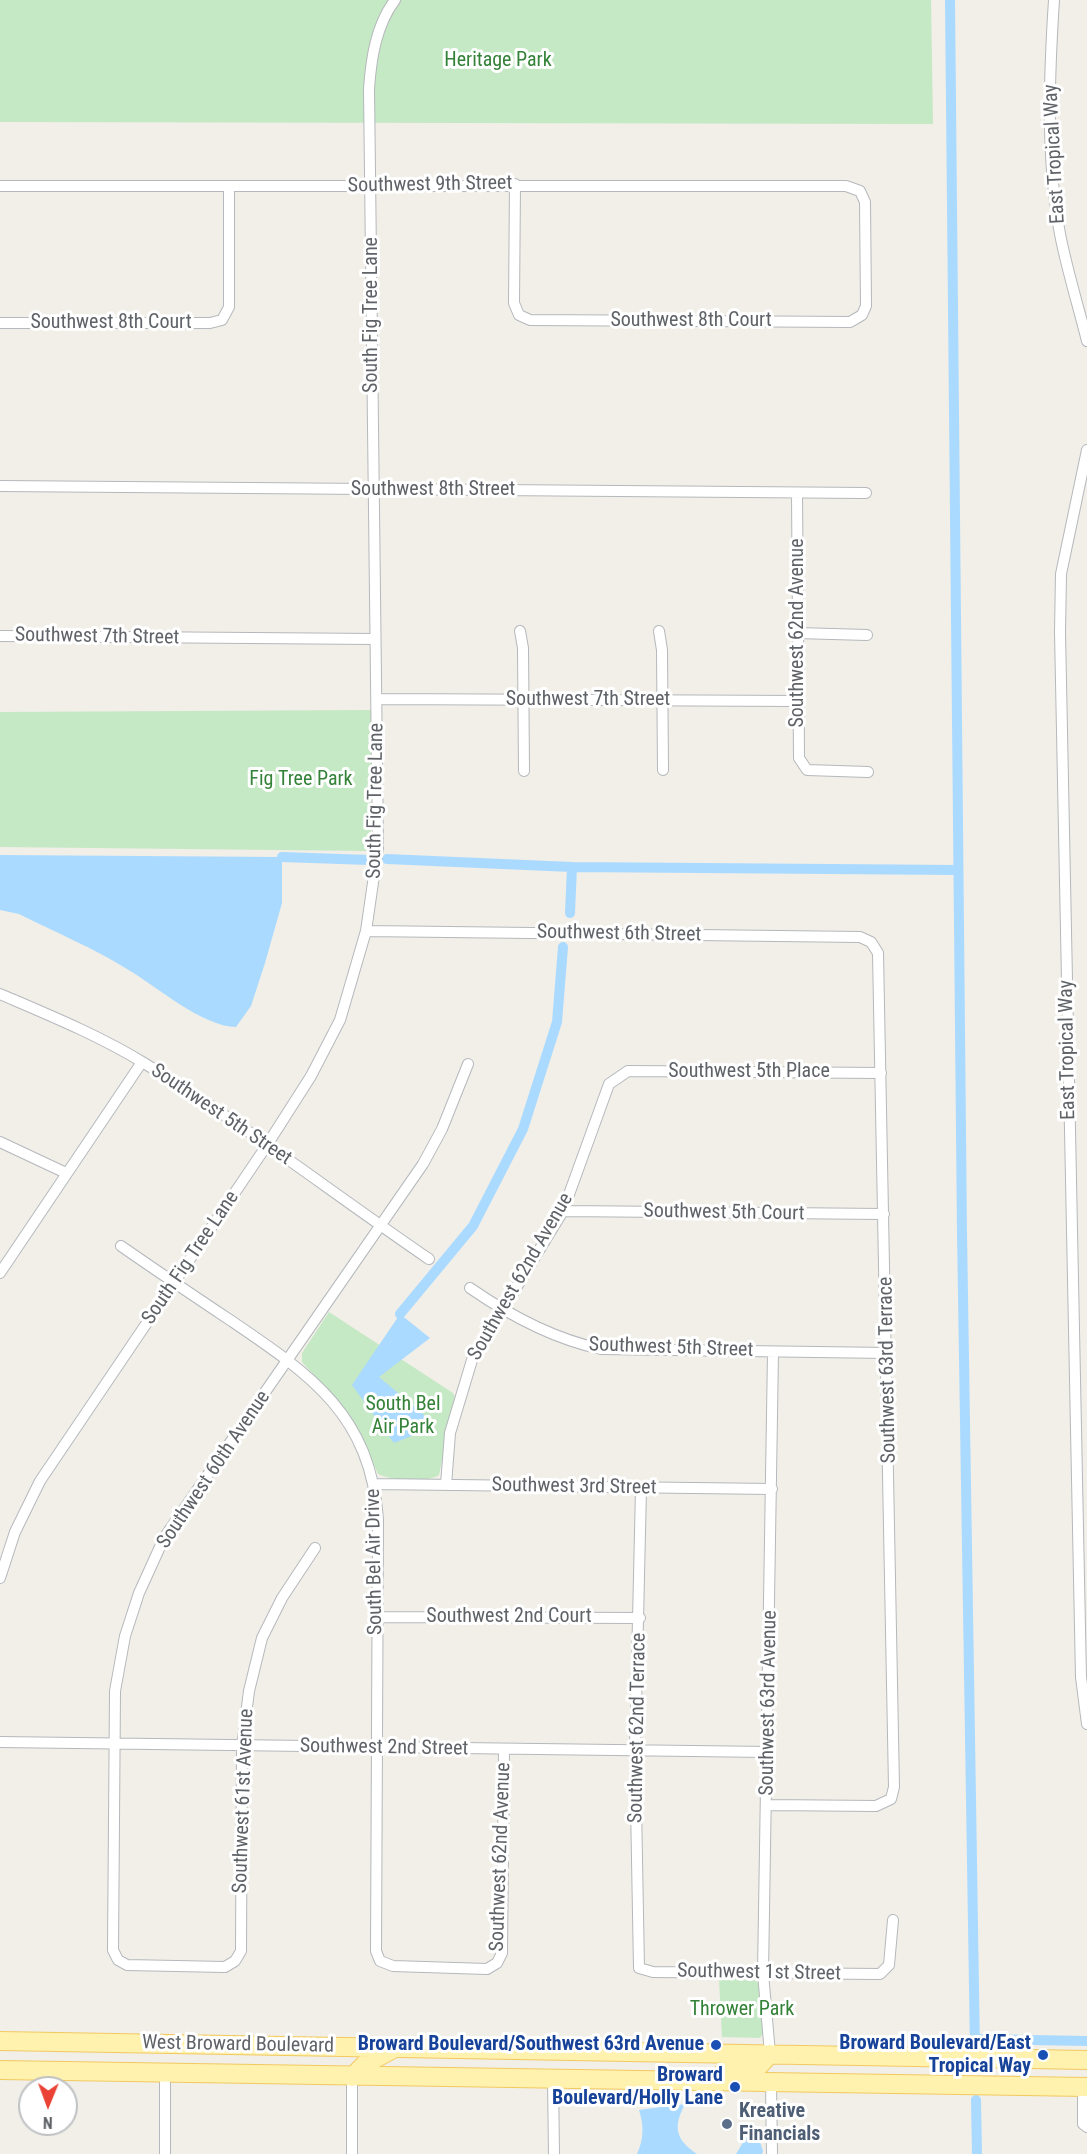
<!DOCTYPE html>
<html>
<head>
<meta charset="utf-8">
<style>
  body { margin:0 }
  #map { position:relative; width:1087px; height:2154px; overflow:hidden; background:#f1efe8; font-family:"Roboto Condensed",sans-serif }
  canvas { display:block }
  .north { position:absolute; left:18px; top:2076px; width:60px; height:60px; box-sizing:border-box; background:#fff; border:2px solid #bfc1c3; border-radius:50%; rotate:181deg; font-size:16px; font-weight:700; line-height:24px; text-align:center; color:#5f6368 }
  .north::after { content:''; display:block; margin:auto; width:21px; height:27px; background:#ea4335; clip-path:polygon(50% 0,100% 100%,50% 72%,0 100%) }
</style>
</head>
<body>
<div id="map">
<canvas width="1087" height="2154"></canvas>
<div class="north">N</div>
</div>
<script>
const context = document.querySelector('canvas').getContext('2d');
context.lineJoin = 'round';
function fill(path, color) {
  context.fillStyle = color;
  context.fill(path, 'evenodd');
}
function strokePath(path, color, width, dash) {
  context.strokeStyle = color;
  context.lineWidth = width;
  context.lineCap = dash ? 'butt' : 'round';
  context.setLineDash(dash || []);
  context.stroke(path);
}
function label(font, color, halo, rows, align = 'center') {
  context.font = font + ' "Roboto Condensed",sans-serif';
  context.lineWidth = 6;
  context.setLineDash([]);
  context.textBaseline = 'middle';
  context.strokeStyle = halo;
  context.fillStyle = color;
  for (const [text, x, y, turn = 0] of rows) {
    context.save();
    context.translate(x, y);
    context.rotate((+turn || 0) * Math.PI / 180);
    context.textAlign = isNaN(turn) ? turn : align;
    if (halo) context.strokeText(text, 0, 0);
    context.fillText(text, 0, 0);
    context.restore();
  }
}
const green = new Path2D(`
  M0 0H931L933 124 0 122Z
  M371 710V851L0 847V712Z
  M329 1312 453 1393 455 1397 439 1475C423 1484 395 1481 378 1474L361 1437 342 1406 302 1362V1353Z
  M719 1979H753L760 1984 765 2030 760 2038 722 2037Z`);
const water = new Path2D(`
  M0 855 282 857V903L265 963 251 1006 236 1027C203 1027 156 986 127 969 93 948 55 932 19 914L0 910Z
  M400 1314 430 1338 379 1377 424 1415V1431L394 1443 352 1385Z
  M685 2104C673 2127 675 2139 697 2154H637C644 2138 644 2126 639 2110Z
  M754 2124 763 2151 762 2154H736Z`);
const canal = new Path2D(`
  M950 0 962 1233 975 2051
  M282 857 369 860
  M387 859 572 867 958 870
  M570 913 572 867
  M400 1314 473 1226 523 1129 557 1022 563 947
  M974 2039 1087 2041
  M976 2100 977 2154`);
const minor = new Path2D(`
  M1054 0C1049 77 1046 158 1060 234 1067 270 1078 305 1087 341
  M0 186H846L860 191 865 202 866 306 862 315 850 322 530 320 519 315 514 303 515 184
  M0 323H210L222 320 229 307V187
  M1087 450 1061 574 1060 632 1081 1677 1087 1724
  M0 486 866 493
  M797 493 799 758 807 770 868 772
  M520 631 523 648 524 771
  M659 631 662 650 663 770
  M797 633 867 635
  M0 636 375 639
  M378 699 798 701
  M366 931 860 937 871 942 878 953 894 1787 891 1799 876 1806 768 1805
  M0 994C49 1015 98 1035 144 1063 242 1123 334 1194 429 1259
  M0 1142 66 1173
  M563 1211 884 1214
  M121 1246C157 1271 194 1296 230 1320 311 1375 370 1414 378 1519L376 1951 380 1961 393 1966 487 1969 497 1963 502 1953 504 1750
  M0 1273 142 1062
  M470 1288C509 1315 554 1339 601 1349L888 1353
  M376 1484 772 1489
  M446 1485 450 1433 472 1360 563 1211 609 1084 628 1071 881 1073
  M641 1489 635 1750 639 1968 653 1972 880 1974 889 1965 893 1920
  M315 1548 282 1598 262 1638 249 1691 242 1746 241 1951 235 1961 225 1967 127 1965 118 1960 113 1950 115 1691 125 1636 139 1593 164 1538 423 1164 442 1129 468 1064
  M0 1578 15 1532 40 1481 267 1145 311 1076 340 1020 366 931 378 848 369 89C371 59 376 25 395 0
  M378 1617 640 1618
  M0 1742 768 1752
  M770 2054 763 1973 773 1353
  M165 2074V2154
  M352 2077V2154
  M553 2079 554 2154
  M771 2082 772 2154
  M1083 2087V2124L1087 2127`);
const primary = new Path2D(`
  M0 2041 1087 2060
  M0 2070 1087 2087
  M724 2071 759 2066 770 2054
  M352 2077 365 2064 395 2048`);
const markers = [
  [716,2045,6,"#1a4fb4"],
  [1043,2055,6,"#1a4fb4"],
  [735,2087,6,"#1a4fb4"],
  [727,2124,6,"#5c6f8a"]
];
const parkNames = [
  ["Heritage Park",498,61],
  ["Fig Tree Park",301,780],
  ["South Bel",403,1405],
  ["Air Park",403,1428],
  ["Thrower Park",742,2010]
];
const streetNames = [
  ["East Tropical Way",1055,154,-93],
  ["Southwest 9th Street",430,185,-1],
  ["South Fig Tree Lane",372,315,-90],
  ["Southwest 8th Court",691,321],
  ["Southwest 8th Court",111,323],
  ["Southwest 8th Street",433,490],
  ["Southwest 62nd Avenue",798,633,-90],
  ["Southwest 7th Street",97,637,1],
  ["Southwest 7th Street",588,700],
  ["South Fig Tree Lane",376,801,-89],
  ["Southwest 6th Street",619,934,1],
  ["East Tropical Way",1068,1050,-91],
  ["Southwest 5th Place",749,1072],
  ["Southwest 5th Street",221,1115,34],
  ["Southwest 5th Court",724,1213,1],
  ["South Fig Tree Lane",191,1258,-56],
  ["Southwest 62nd Avenue",521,1277,-60],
  ["Southwest 5th Street",671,1348,2],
  ["Southwest 63rd Terrace",888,1370,-91],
  ["Southwest 60th Avenue",214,1470,-56],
  ["Southwest 3rd Street",574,1487,1],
  ["South Bel Air Drive",375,1562,-91],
  ["Southwest 2nd Court",509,1617],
  ["Southwest 63rd Avenue",769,1703,-89],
  ["Southwest 62nd Terrace",638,1728,-89],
  ["Southwest 2nd Street",384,1748,1],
  ["Southwest 61st Avenue",244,1801,-88],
  ["Southwest 62nd Avenue",501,1857,-88],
  ["Southwest 1st Street",759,1973,1],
  ["West Broward Boulevard",238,2045,1]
];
const transitNames = [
  ["Broward Boulevard/East",1031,2044],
  ["Tropical Way",1031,2067],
  ["Broward Boulevard/Southwest 63rd Avenue",704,2045],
  ["Broward",723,2076],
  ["Boulevard/Holly Lane",723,2099]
];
const serviceNames = [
  ["Kreative",739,2112],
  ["Financials",739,2135]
];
fill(green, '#c5e8c5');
fill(water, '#aadaff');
strokePath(canal, '#aadaff', 10);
strokePath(minor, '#b5b8bc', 12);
strokePath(primary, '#f2c960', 20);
strokePath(minor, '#fff', 10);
strokePath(primary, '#fff2af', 18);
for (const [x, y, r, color] of markers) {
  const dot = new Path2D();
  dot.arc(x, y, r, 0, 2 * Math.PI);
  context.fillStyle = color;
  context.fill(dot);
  strokePath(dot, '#fff', 2);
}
label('20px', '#348238', '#fff', parkNames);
label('20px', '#5f6368', '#fff', streetNames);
label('bold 20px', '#164399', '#fff', transitNames, 'right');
label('bold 20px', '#4e5e75', '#fff', serviceNames, 'left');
</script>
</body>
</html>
